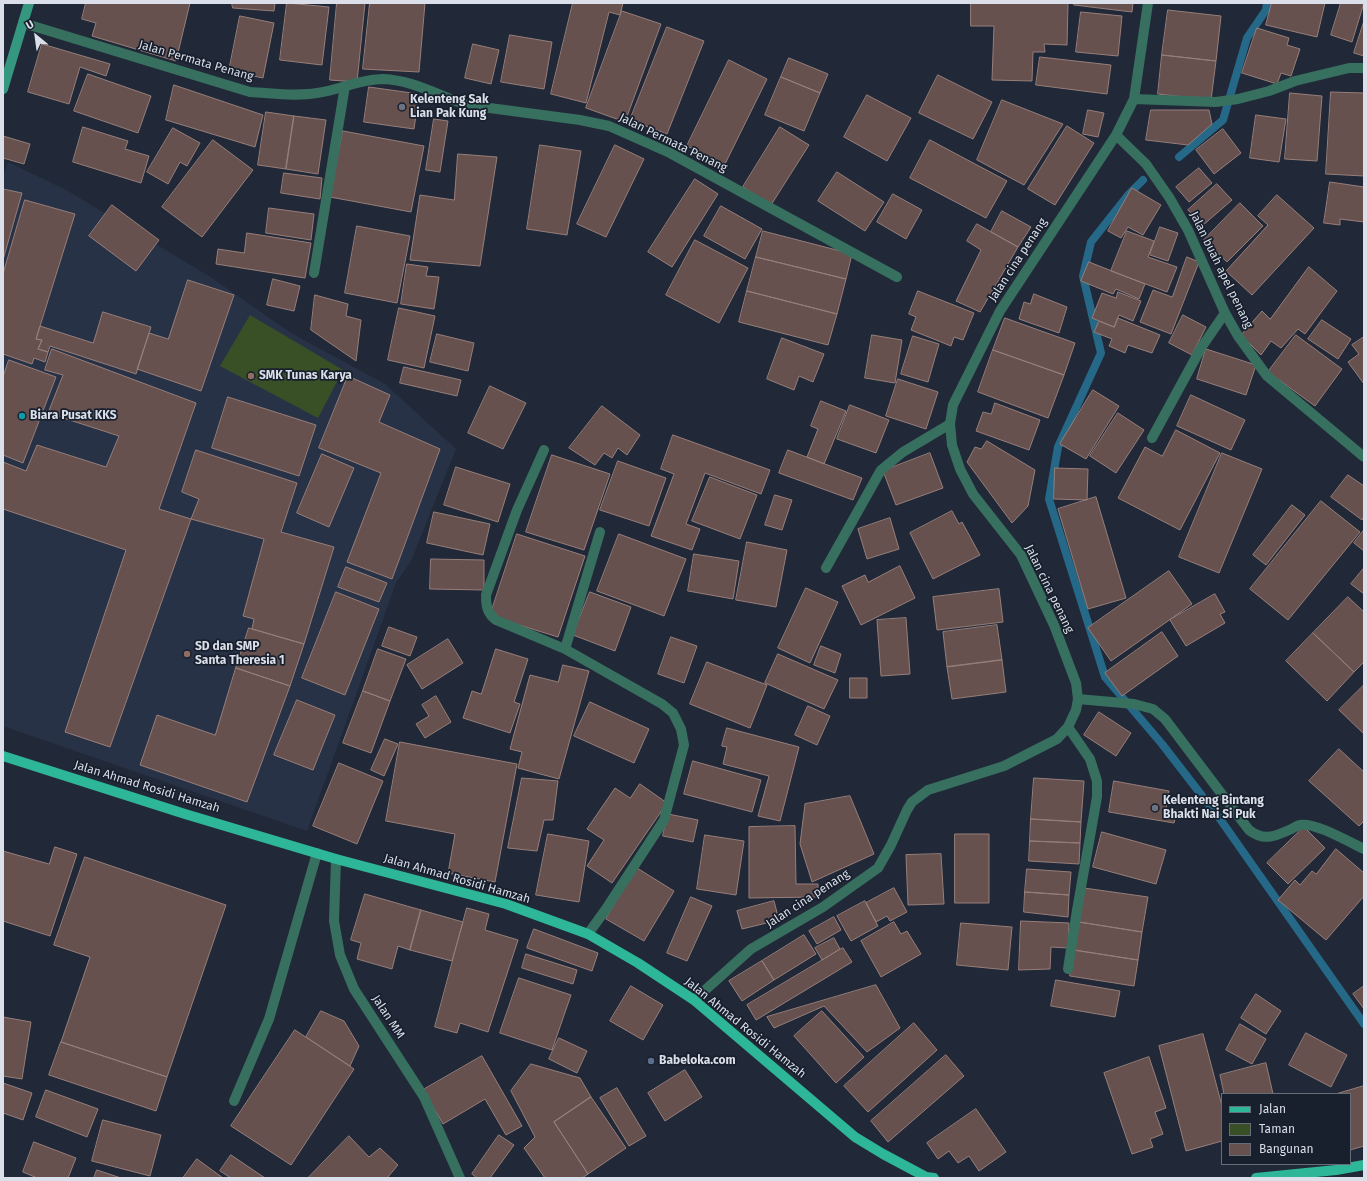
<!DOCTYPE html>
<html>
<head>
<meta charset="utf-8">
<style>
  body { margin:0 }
  #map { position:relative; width:1367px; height:1181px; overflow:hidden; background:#212938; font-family:"Fira Sans",sans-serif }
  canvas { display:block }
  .frame { position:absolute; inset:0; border:4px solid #dadfe9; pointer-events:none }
  .legend { position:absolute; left:1221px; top:1093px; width:130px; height:72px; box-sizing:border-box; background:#181f2d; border:1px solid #666c78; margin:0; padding:5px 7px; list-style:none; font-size:12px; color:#dadfe9 }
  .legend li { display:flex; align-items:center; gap:8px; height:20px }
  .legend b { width:20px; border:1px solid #666c78 }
  .north { position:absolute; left:16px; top:16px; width:40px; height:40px; -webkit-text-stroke:3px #181f2d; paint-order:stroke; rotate:331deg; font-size:11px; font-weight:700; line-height:16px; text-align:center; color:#dadfe9 }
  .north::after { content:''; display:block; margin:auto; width:14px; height:18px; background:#dadfe9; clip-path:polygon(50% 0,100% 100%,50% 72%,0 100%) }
</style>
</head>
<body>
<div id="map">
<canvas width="1367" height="1181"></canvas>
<div class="frame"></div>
<ul class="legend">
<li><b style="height:5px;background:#2eb698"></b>Jalan</li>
<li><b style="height:11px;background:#395027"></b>Taman</li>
<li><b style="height:11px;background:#67514e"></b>Bangunan</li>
</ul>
<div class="north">U</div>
</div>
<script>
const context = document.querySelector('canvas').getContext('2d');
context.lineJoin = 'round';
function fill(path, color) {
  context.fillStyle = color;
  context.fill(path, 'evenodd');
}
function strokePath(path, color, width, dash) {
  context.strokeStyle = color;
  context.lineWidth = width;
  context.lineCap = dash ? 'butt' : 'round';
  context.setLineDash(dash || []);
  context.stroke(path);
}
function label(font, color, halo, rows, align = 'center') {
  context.font = font + ' "Fira Sans",sans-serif';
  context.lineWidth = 3.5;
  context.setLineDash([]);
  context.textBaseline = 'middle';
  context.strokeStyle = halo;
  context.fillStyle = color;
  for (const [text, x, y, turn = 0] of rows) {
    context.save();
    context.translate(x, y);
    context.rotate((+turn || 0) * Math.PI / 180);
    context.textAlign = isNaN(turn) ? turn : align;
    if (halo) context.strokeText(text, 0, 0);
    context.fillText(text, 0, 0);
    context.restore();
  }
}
const built = new Path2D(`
  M8 162 68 191 212 278 291 333 385 384 456 449 411 561 396 583 307 831 3 726V356L12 358 3 355V176Z`);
const green = new Path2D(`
  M250 315 343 370 318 418 220 366Z`);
const stream = new Path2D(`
  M1179 157 1223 120 1247 38 1266 10 1267 3
  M1143 180 1129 194 1091 242 1083 276 1101 353 1058 447 1049 499 1105 677 1162 744 1220 819 1364 1024`);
const building = new Path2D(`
  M86 3H190L176 61 92 36 96 23 82 19Z
  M232 3H275L274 11 233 8Z
  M287 3 329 7 322 65 280 60Z
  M337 3H365L357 82 330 80Z
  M370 3H425L419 72 363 69Z
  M573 3H623L620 15 609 12 586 103 551 94Z
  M971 3H1068L1067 45 1044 44 1045 52H1033L1032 81 992 80 994 26H971Z
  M1075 3H1133L1132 12 1074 5Z
  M1272 3H1325L1317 37 1266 25Z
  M1341 3H1364L1352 42 1331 35Z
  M1168 10 1221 16 1216 61 1162 55Z
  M622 11 661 24 625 122 586 108Z
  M1081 12 1122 16 1118 56 1076 52Z
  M240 16 274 23 263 78 229 71Z
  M1364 21V56L1354 53Z
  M667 27 704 41 667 134 630 120Z
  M1257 28 1289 38 1287 45 1300 49 1291 76 1281 73 1277 84 1242 73Z
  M510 35 552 42 544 89 501 82Z
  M42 44 110 64 106 76 80 67 69 104 28 92Z
  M473 44 499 50 491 84 465 78Z
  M1162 55 1216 61 1211 100 1158 94Z
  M1040 57 1111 65 1107 94 1036 85Z
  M789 58 828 74 820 93 781 77Z
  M729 60 767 79 725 164 687 146Z
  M88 74 151 96 138 133 74 111Z
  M938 75 992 102 973 139 919 113Z
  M781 77 820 93 804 131 765 115Z
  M174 85 263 115 255 147 166 120Z
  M369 87 419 94 414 129 364 122Z
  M1331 92 1364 93V176L1326 174Z
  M1290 93 1322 96 1317 161 1285 159Z
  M867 95 911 118 887 161 844 137Z
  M1002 100 1063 124 1024 185 977 160Z
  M1088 110 1104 113 1098 137 1083 134Z
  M1151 110H1209L1212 124 1188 145 1146 140Z
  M266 112 294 116 286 169 258 165Z
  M1256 115 1286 119 1279 162 1250 158Z
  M294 116 326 120 318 174 286 169Z
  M434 119 448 121 440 172 426 170Z
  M1067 126 1094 143 1055 205 1028 189Z
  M83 127 128 141 125 149 149 156 141 183 73 162Z
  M780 127 809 145 771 205 743 187Z
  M173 128 200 143 187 166 180 162 168 184 147 172Z
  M1223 129 1241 153 1214 174 1196 150Z
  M343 131 424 146 411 212 330 197Z
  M3 136 30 144 24 164 3 158Z
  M213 140 253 170 202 237 162 207Z
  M930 140 1007 181 986 218 910 178Z
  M540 145 581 151 567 235 527 229Z
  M615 145 644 159 606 237 577 224Z
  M458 154 497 157 480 266 410 260 420 195 454 200Z
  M1199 168 1212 183 1189 202 1176 187Z
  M837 172 884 202 865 231 818 201Z
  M284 173 322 178 320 199 281 193Z
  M695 179 718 194 672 267 648 252Z
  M1330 182 1364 187V222L1340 219V225L1324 223Z
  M1217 184 1232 200 1202 226 1188 210Z
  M1132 188 1161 205 1143 235 1128 227 1121 238 1108 231Z
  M3 189 22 193 3 260Z
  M893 194 922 210 906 239 877 222Z
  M1277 195 1314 228 1252 295 1226 271 1268 225 1258 216Z
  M25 200 75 214 36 339 42 340 38 349 48 352 45 362 34 358 32 364 3 354V274Z
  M1240 203 1263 226 1227 262 1204 240Z
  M112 205 159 240 136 271 89 236Z
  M721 206 762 229 745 259 704 236Z
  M269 208 314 214 311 240 266 233Z
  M1002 211 1031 227 1018 247 991 232Z
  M977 224 1018 247 980 312 956 301 981 250 967 241Z
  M357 226 410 236 397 303 345 293Z
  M1160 227 1178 233 1168 261 1150 255Z
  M763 231 852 254 846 279 756 257Z
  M1127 231 1154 241 1148 257 1177 267 1167 292 1111 271Z
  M247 233 311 243 305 278 216 264 218 249 244 253Z
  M695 240 748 268 719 323 666 295Z
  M756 257 846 279 837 314 747 291Z
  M1187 257 1199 262 1171 334 1140 322 1153 290 1172 297Z
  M1089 262 1145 284 1139 299 1116 289 1113 294 1081 281Z
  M407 264 428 267 426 276 439 277 434 309 401 304Z
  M1309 267 1337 291 1305 334 1298 329 1281 348 1271 341 1261 355 1241 335 1262 311 1270 319Z
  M273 279 300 286 294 311 267 305Z
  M188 280 234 295 201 391 137 369 149 333 168 339Z
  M747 291 837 314 828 345 739 322Z
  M918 291 974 313 963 340 954 337 951 346 911 330 916 317 909 314Z
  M1118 292 1141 301 1133 321 1119 315 1114 327 1092 318 1102 293 1116 298Z
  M1034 294 1067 307 1059 333 1019 319 1024 302 1030 304Z
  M315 295 348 304 346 316 361 320 356 361 311 330Z
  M399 308 435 316 424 368 388 360Z
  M103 312 151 327 136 374 50 346 48 352 38 349 42 340 36 339 40 326 93 343Z
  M1183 315 1206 327 1192 355 1169 343Z
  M1005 318 1075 343 1064 375 993 350Z
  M1118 318 1160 335 1152 353 1128 345 1125 353 1109 346 1112 339 1094 332 1099 321 1114 327Z
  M1322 320 1351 339 1338 359 1308 339Z
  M437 334 474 343 468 371 430 362Z
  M872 335 902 340 895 383 865 378Z
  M1296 335 1342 369 1315 406 1268 372Z
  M913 336 939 344 928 382 901 374Z
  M1364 337V384L1348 362 1359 354 1352 345Z
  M782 338 824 354 813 382 799 376 794 390 767 379Z
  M52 349 196 403 159 509 191 519 110 747 65 732 126 550 3 509V462L26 471 37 445 106 467 119 436 48 413 63 375 45 370Z
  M1206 349 1256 365 1246 395 1197 379Z
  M993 350 1064 375 1048 418 978 392Z
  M9 360 56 377 23 463 3 455V377Z
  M404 367 461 380 457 396 400 383Z
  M348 376 390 395 379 422 440 449 392 579 347 562 381 473 319 448Z
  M898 379 938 392 926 429 886 416Z
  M490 386 526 403 503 449 468 433Z
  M1093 390 1119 406 1086 459 1060 444Z
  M1191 395 1245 420 1231 450 1177 426Z
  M228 397 316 425 299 476 212 448Z
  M821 401 846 411 824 464 807 457 818 429 811 426Z
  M995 403 1040 420 1029 450 976 431 983 412 991 414Z
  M850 405 889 420 876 453 837 439Z
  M602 406 640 435 627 455 618 448 612 458 604 453 595 465 569 448Z
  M1118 413 1144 430 1116 473 1090 456Z
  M1176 430 1220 453 1180 530 1118 498 1145 447 1162 456Z
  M673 435 770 470 761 494 705 473 686 524 700 529 692 550 651 536 674 474 661 469Z
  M987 441 1035 470 1028 506 1012 523 967 462 975 447 981 449Z
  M196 450 297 483 281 532 334 547 304 644 252 629 254 619 243 616 264 539 191 519 199 499 182 492Z
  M788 450 862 478 853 500 779 473Z
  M930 453 943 488 896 505 883 471Z
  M1222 453 1262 469 1219 573 1179 557Z
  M322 454 354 468 329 527 297 513Z
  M552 455 610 474 584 550 526 532Z
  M618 461 666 478 649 526 600 510Z
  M456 467 510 484 498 522 444 505Z
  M1055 468 1088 469 1087 500 1054 499Z
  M1348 475 1364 486V516L1362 520 1331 497Z
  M710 477 757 495 740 539 692 521Z
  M775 495 792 500 782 530 765 525Z
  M1096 497 1126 598 1088 609 1058 509Z
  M1321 501 1360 532 1288 620 1250 589Z
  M1292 505 1305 515 1266 565 1253 555Z
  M952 511 959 524 962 522 980 555 933 579 910 533Z
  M434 512 490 524 483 555 427 543Z
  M890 518 899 549 867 559 858 529Z
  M1364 530V551L1354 543Z
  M517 534 585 556 558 637 490 616Z
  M619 534 686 559 664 616 597 591Z
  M747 542 787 550 776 607 736 600Z
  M694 554 739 561 733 599 688 591Z
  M431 559 484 560V590L430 589Z
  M900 566 915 598 861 625 842 586 865 575 868 582Z
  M346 567 387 583 379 602 338 587Z
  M1364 568V594L1351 584Z
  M1169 571 1192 604 1111 661 1088 628Z
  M806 588 838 602 810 663 778 648Z
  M999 589 1003 622 937 630 933 597Z
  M336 592 379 609 345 695 302 678Z
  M590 592 631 607 615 651 573 635Z
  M1215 594 1225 612 1220 614 1225 623 1186 646 1170 620Z
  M1348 597 1364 612V662L1354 672 1313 633Z
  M906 618 910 674 881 676 877 620Z
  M997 625 1002 660 947 667 943 632Z
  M389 627 417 637 410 656 382 646Z
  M249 628 304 644 290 686 236 668Z
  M1162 632 1178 656 1122 696 1105 673Z
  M1313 633 1354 672 1327 701 1286 661Z
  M671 637 697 646 684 683 658 674Z
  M448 639 463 663 422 689 407 665Z
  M821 646 841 654 835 673 814 665Z
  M378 649 406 659 390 701 363 691Z
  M496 649 528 659 514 702 520 704 510 733 463 718 472 691 481 694Z
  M778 654 838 680 824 709 765 683Z
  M1002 660 1006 692 952 699 947 667Z
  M707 662 767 685 750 728 690 704Z
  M563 665 589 671 559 779 518 768 522 752 510 749 530 675 558 682Z
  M236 668 290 686 247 802 140 765 157 715 215 735Z
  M850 678H867V698H850Z
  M1364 685V734L1339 710Z
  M363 691 390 701 371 753 343 743Z
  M436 696 451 722 425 738 416 724 429 716 422 705Z
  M297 700 335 715 313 770 274 755Z
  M590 702 649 729 634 763 574 736Z
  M808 706 830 716 817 745 795 735Z
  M1099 712 1131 733 1116 756 1084 735Z
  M727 728 799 747 780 821 758 816 769 776 723 764 727 747 722 746Z
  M385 739 398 744 384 776 371 770Z
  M400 742 517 764 495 882 448 873 455 834 386 821Z
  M1339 749 1364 772V821L1359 826 1309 781Z
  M693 761 761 780 752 812 684 794Z
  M339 763 383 781 357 844 313 826Z
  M522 778 558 781 553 820H544L537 851 508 848Z
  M1034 778 1084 781 1081 822 1031 819Z
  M1114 781 1169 791 1166 809 1177 810 1174 823 1109 812Z
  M640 784 667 803 612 883 587 866 604 840 587 829 615 788 630 798Z
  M850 796 874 854 812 882 800 844 805 804Z
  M668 814 698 820 693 842 663 836Z
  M1031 819 1081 822 1080 843 1030 841Z
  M795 826 796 884H818V897L749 898V827Z
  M1304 827 1325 848 1288 884 1267 863Z
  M1102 832 1166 850 1156 884 1093 867Z
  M548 834 589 841 579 902 536 895Z
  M955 834H989V903H955Z
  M705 835 744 841 736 895 697 889Z
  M1030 841 1080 843 1079 864 1029 861Z
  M55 847 77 854 50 936 3 921V851L49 864Z
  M1336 849 1364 873V896L1326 940 1278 900 1295 880 1300 885 1312 871 1316 874Z
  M941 854 944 904 908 905 906 855Z
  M85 857 226 905 167 1077 61 1042 90 957 54 945Z
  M637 868 674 891 644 941 606 919Z
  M1027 869 1071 872 1069 895 1025 892Z
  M894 888 907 912 890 921 887 916 876 922 866 903Z
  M1084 888 1148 897 1142 932 1079 922Z
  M1025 892 1069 895 1068 917 1024 912Z
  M365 894 421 910 410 950 398 946 392 969 357 959 361 943 351 940Z
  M691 897 712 906 687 961 667 953Z
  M774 901 779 920 742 929 737 911Z
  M865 901 878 926 851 941 837 916Z
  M467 908 489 914 485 930 518 940 488 1032 460 1023 457 1033 435 1027Z
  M421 910 463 922 452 961 410 950Z
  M834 917 841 930 817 944 809 931Z
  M1021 921 1069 923 1068 948 1051 947 1050 969 1019 970Z
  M894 922 901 934 907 931 921 954 881 977 861 941Z
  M1079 922 1142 932 1138 960 1074 950Z
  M961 923 1012 927 1008 970 957 965Z
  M534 929 598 953 592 971 527 948Z
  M804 935 816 954 774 980 762 961Z
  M834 938 840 949 822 960 815 948Z
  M843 948 852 962 756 1020 747 1005Z
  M1074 950 1138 960 1134 986 1070 976Z
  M526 954 577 970 573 984 522 968Z
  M762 961 774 980 742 1001 729 981Z
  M519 978 571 995 552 1050 500 1033Z
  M1056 980 1120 991 1115 1017 1051 1006Z
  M876 985 900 1028 867 1052 824 1006 774 1028 767 1017Z
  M631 986 663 1005 643 1040 610 1021Z
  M1364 986V1009L1353 994Z
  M1256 994 1281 1011 1266 1034 1241 1018Z
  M321 1011 344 1021 359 1046 350 1066 306 1037Z
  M822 1011 864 1057 836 1083 794 1036Z
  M3 1017 31 1022 22 1079 3 1076Z
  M914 1023 937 1050 868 1112 844 1086Z
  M1240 1024 1266 1039 1252 1064 1226 1050Z
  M295 1030 354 1069 291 1165 231 1126Z
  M1306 1033 1347 1055 1331 1087 1289 1065Z
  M1203 1034 1222 1106V1141L1186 1151 1159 1046Z
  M559 1038 587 1051 577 1073 549 1059Z
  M61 1042 167 1077 156 1111 49 1075Z
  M946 1055 964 1076 888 1142 871 1121Z
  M482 1056 522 1126 506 1135 485 1099 443 1124 423 1090Z
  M1149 1057 1166 1108 1155 1112 1163 1134 1150 1139 1153 1147 1132 1154 1104 1073Z
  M1266 1063 1273 1094H1224L1220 1075Z
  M531 1064 580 1078 591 1097 554 1122 588 1174 582 1178H545L524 1148 535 1137 511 1091Z
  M685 1070 702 1097 665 1121 648 1093Z
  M3 1083 32 1093 23 1120 3 1113Z
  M1364 1086V1146L1350 1150V1094H1336Z
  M617 1088 646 1136 629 1146 600 1098Z
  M46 1090 98 1109 87 1137 36 1117Z
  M591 1097 626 1148 588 1174 554 1122Z
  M976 1109 1006 1152 979 1171 969 1156 958 1163 949 1151 938 1159 927 1143Z
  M103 1120 161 1135 150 1176 92 1161Z
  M499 1135 514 1145 490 1178H477L472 1174Z
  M349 1136 369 1157 380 1148 398 1165 387 1178H308Z
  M34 1142 76 1158 68 1178H37L23 1172Z
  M231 1155 265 1178H231L220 1171Z
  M197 1159 223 1178H183Z
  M97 1170 121 1178H94Z`);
const lane = new Path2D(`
  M234 1101 269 1019 317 853`);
const street = new Path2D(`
  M23 23 250 92C272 93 295 97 317 93 339 90 360 79 383 79 413 80 439 96 467 105L580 120 609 126 670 153 897 277
  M1134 99 1216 102 1238 99 1269 91 1295 81 1349 68H1364
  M1116 135 1146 164 1169 197 1188 230 1225 313 1238 336 1267 376 1364 457
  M314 273 345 86
  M1152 438 1201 348 1225 313
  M544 450 517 510 486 595C486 606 487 613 496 620L565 649 662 704 673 713 681 729 684 745 664 820 606 909 588 934
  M826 568 881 470 903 452 950 424
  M565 649 600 532
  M1078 699 1134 704 1153 709 1165 719 1249 830C1263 841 1274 837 1289 830 1293 829 1297 825 1300 825 1315 822 1349 842 1364 849
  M336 859 334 921 340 955 354 989 424 1097 460 1178
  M1068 969 1077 910 1097 797V781L1090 759 1068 727
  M694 1000 751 949 823 907 878 868 891 845 907 810 912 802 928 790 1004 766 1057 739 1068 727 1076 710 1078 699 1076 683 1054 625 1021 555 973 494 960 469 952 445 950 424 953 405 1000 311 1116 135 1134 99 1148 3`);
const secondary = new Path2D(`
  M3 89 29 3`);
const primary = new Path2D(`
  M3 756 185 814 336 859 506 904 588 934 638 963 694 1000 855 1137 883 1154 926 1177 934 1178
  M1256 1178 1336 1170 1364 1165`);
const markers = [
  [402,107,4,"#6b7280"],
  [251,376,4,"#8d6e63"],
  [22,416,4,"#0f9aa8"],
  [187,654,4,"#8d6e63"],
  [1155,808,4,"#6b7280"],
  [651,1061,4,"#5c6f8a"]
];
const streetNames = [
  ["Jalan Permata Penang",196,61,16],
  ["Jalan Permata Penang",673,143,26],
  ["Jalan cina penang",1018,260,-57],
  ["Jalan buah apel penang",1221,270,64],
  ["Jalan cina penang",1049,589,64],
  ["Jalan Ahmad Rosidi Hamzah",147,787,17],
  ["Jalan Ahmad Rosidi Hamzah",457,879,16],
  ["Jalan cina penang",808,899,-33],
  ["Jalan MM",388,1017,57],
  ["Jalan Ahmad Rosidi Hamzah",745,1028,39]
];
const poiNames = [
  ["Kelenteng Sak",410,100],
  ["Lian Pak Kung",410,114],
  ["SMK Tunas Karya",259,376],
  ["Biara Pusat KKS",30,416],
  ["SD dan SMP",195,647],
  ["Santa Theresia 1",195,661],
  ["Kelenteng Bintang",1163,801],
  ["Bhakti Nai Si Puk",1163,815],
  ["Babeloka.com",659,1061]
];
fill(built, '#283246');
fill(green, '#395027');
strokePath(stream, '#256888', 8);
fill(building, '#67514e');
strokePath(building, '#967e7a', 1);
strokePath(lane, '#387060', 10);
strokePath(street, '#387060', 10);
strokePath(secondary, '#369780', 10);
strokePath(primary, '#2eb698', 10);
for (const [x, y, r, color] of markers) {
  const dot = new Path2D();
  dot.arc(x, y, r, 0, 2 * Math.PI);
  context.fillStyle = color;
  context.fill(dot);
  strokePath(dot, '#181f2d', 1.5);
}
label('12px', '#dadfe9', '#181f2d', streetNames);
label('bold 12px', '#dadfe9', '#181f2d', poiNames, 'left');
</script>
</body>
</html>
